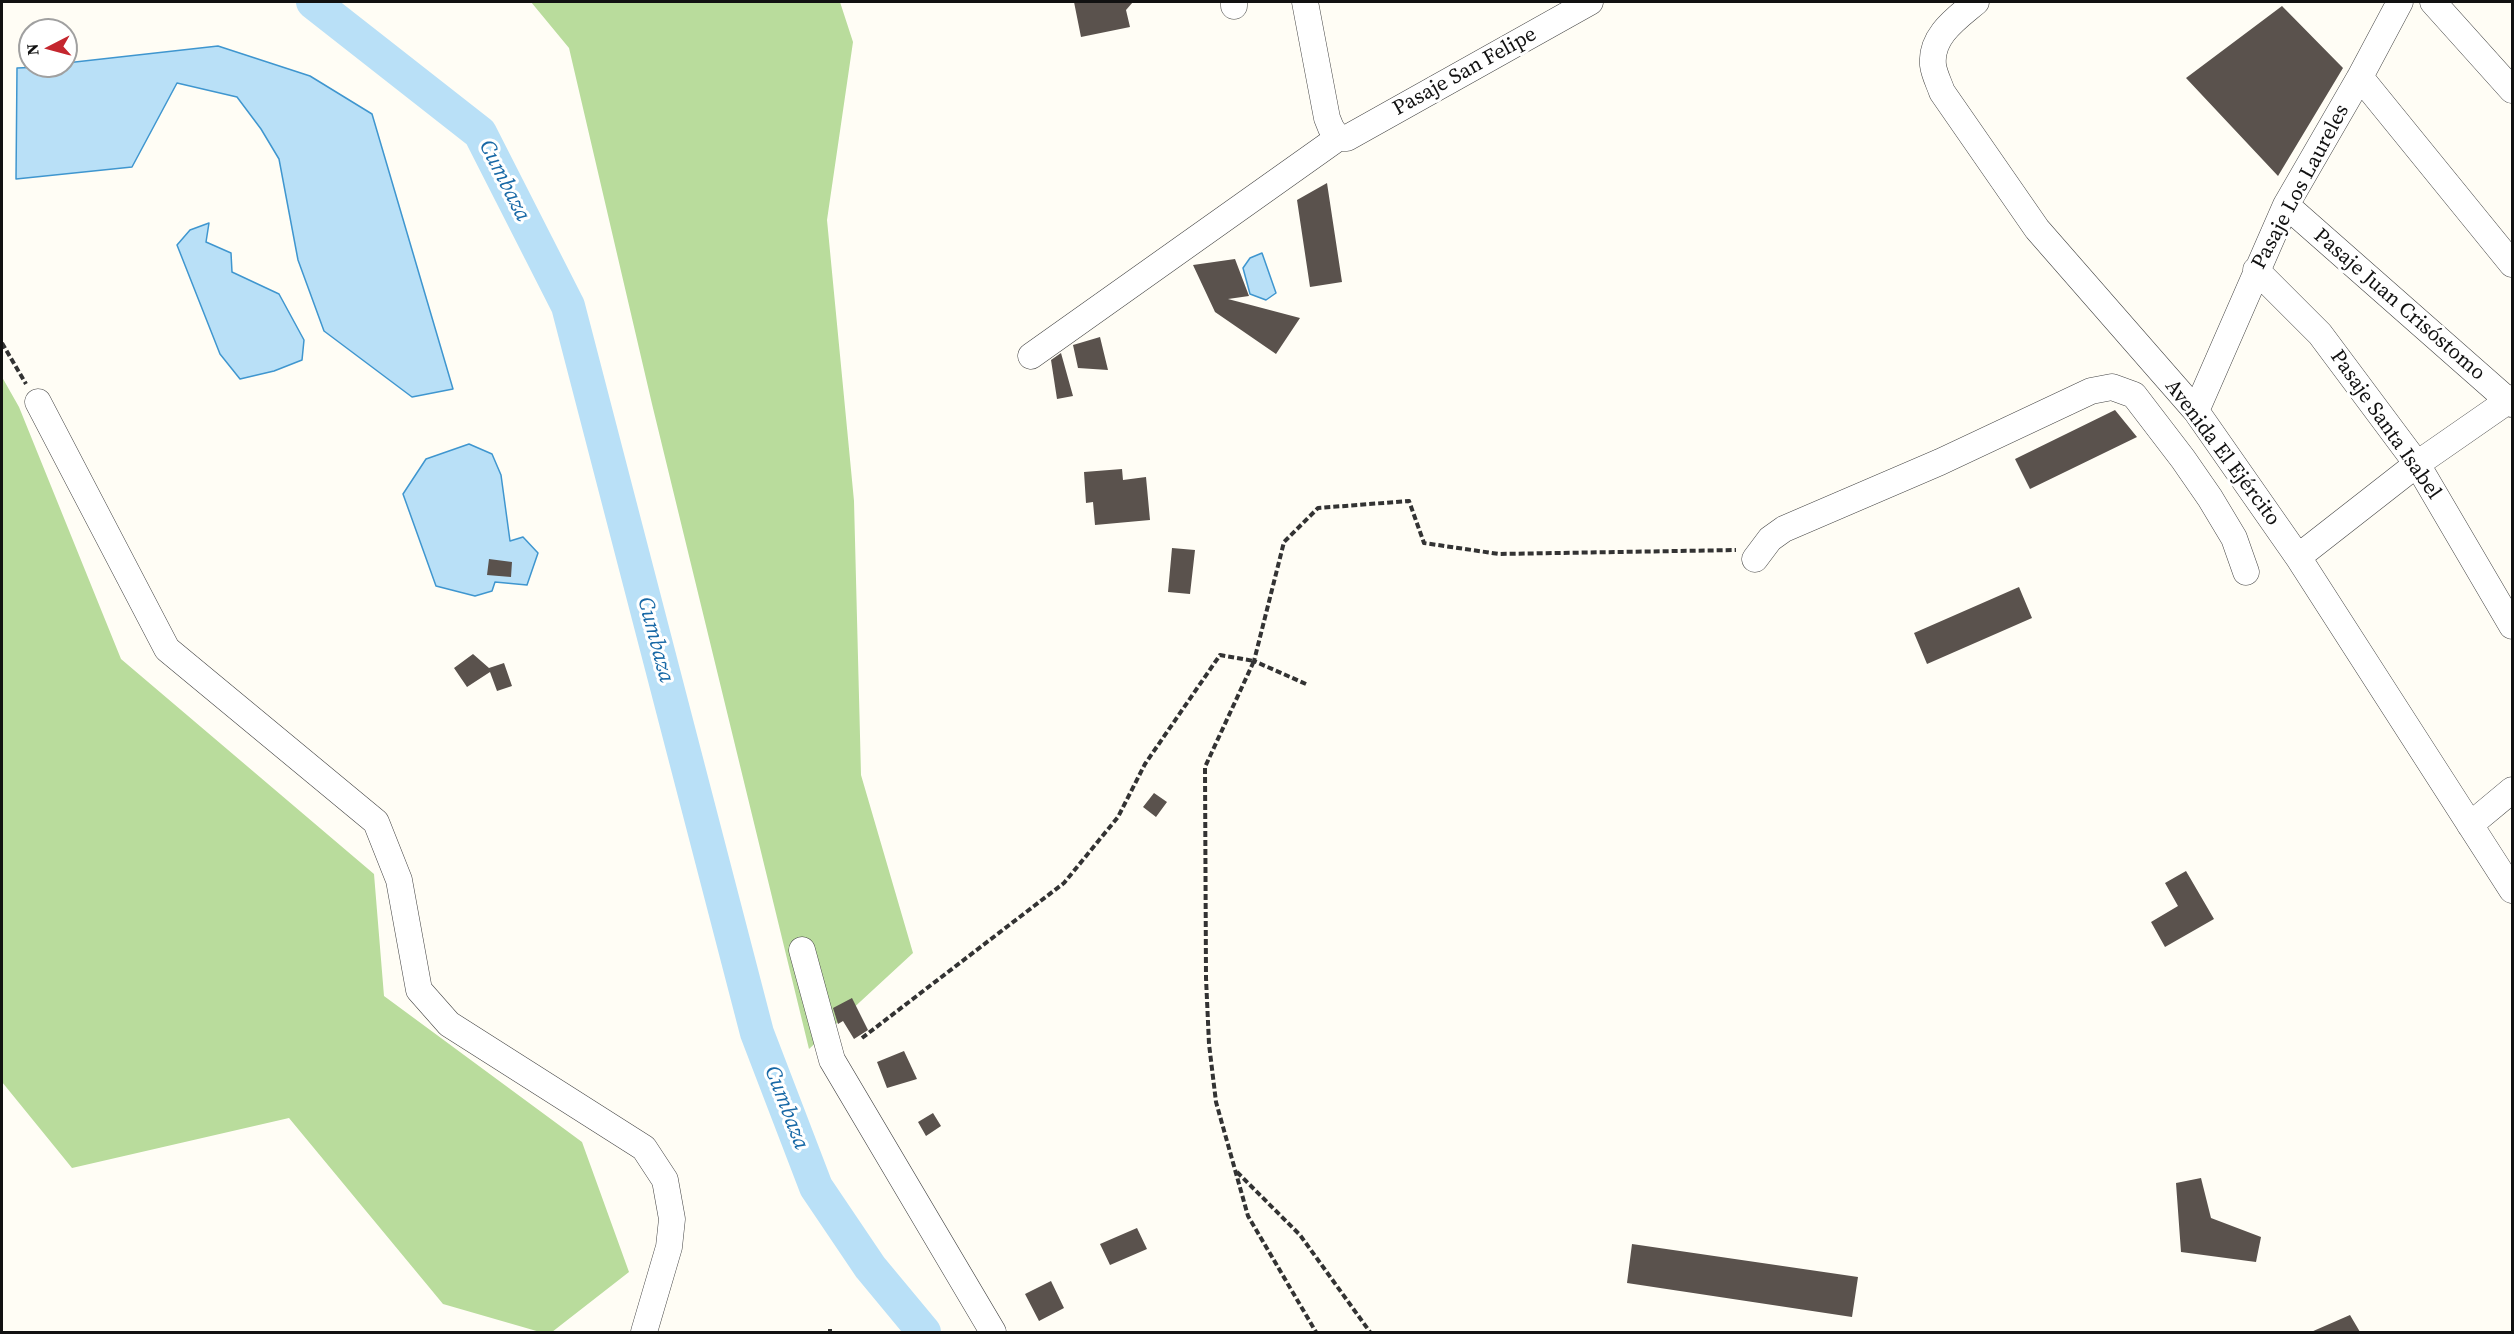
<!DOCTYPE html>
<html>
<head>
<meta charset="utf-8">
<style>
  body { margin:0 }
  #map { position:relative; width:2514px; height:1334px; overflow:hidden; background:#fffdf5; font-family:"Source Serif 4",serif }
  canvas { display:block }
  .frame { position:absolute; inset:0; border:3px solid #111; pointer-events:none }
  .north { position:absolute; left:18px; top:18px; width:60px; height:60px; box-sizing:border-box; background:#fff; border:2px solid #a0a0a0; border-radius:50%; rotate:264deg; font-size:16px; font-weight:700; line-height:24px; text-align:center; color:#111 }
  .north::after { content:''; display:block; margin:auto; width:21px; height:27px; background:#c4262e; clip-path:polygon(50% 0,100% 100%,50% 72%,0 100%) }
</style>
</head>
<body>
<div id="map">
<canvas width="2514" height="1334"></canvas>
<div class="frame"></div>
<div class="north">N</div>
</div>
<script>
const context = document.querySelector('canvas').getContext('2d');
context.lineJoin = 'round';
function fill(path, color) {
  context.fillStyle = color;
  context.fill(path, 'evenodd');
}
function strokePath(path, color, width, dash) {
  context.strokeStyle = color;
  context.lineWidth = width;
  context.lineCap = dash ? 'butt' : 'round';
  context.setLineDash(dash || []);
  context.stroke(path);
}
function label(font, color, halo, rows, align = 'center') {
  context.font = font + ' "Source Serif 4",serif';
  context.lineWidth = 6;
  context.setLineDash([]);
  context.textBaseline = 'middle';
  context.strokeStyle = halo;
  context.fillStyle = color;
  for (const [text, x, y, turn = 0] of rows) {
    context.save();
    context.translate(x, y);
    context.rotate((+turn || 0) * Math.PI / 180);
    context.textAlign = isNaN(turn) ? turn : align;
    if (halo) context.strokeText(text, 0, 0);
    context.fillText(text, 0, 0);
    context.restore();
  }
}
const forest = new Path2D(`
  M531 2H840L853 42 827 220 854 501 861 775 913 953 809 1049 652 404 569 48Z
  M2 377 19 407 121 659 374 874 384 996 582 1142 629 1272 552 1332H540L443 1304 289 1118 72 1168 2 1082Z`);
const water = new Path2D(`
  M218 46 310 76 372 114 453 389 412 397 324 331 298 260 279 159 261 129 237 97 177 83 132 167 16 179 17 68 66 66V63Z
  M209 223 206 242 231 253 232 272 279 294 304 340 302 360 274 371 240 379 220 354 177 245 190 230Z
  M1262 253 1276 293 1266 300 1250 294 1243 268 1250 258Z
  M469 444 492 454 501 475 510 541 523 537 538 553 527 585 495 582 492 591 475 596 436 586 403 494 426 459Z`);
const river = new Path2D(`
  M313 2 480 133 568 306 757 1033 816 1187 870 1267 924 1332`);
const building = new Path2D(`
  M1074 2H1133L1126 10 1130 27 1081 37Z
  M2282 6 2343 68 2278 176 2186 78Z
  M1327 183 1342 282 1310 287 1297 200Z
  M1235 259 1249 296 1228 299 1300 318 1276 354 1215 312 1193 265Z
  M1100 337 1108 370 1078 368 1073 345Z
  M1061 353 1073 396 1057 399 1051 360Z
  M2115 410 2137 437 2030 489 2015 459Z
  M1122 469 1123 480 1146 477 1150 520 1095 525 1093 502 1086 503 1084 472Z
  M1172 548 1195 550 1190 594 1168 592Z
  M489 559 512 562 511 577 487 575Z
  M2019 587 2032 618 1927 664 1914 633Z
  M473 654 489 668 504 663 512 686 497 691 490 672 467 687 454 668Z
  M1154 793 1167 802 1156 817 1143 807Z
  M2186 871 2214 919 2165 947 2151 922 2178 906 2165 883Z
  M852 998 868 1030 854 1039 843 1021 838 1024 833 1008Z
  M904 1051 917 1079 887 1088 877 1062Z
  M933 1113 941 1126 926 1136 918 1122Z
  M2201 1178 2211 1218 2261 1237 2256 1262 2181 1252 2176 1183Z
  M1137 1228 1147 1249 1110 1265 1100 1244Z
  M1632 1244 1858 1277 1852 1317 1627 1283Z
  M1051 1281 1064 1308 1039 1321 1025 1294Z
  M2350 1315 2360 1332H2311Z`);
const path = new Path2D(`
  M2 343 26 384
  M1306 684 1254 661 1284 542 1318 508 1409 501 1424 543 1499 554 1736 550
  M862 1038 1064 883 1118 817 1145 764 1220 655 1254 661 1205 767 1206 978 1209 1044 1216 1102 1248 1216 1316 1332
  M1237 1172 1300 1235 1370 1332
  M830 1332V1329`);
const minor = new Path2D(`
  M1234 2V6
  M1305 2 1327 118 1331 128 1338 138
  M1976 2C1957 18 1930 36 1933 65 1934 74 1939 83 1942 92L2037 229 2196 411 2298 557 2512 890
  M2433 2 2512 90
  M2360 77 2512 264
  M1338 138H1347L1590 2
  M2286 205 2512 404
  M2256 270 2320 334 2417 464 2512 626
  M1031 356 1338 138
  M38 402 167 649 376 822 399 880 419 990 449 1024 644 1148 665 1180 672 1219 669 1247 644 1332
  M2196 411 2286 205 2360 77 2400 2
  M2298 557 2417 464 2512 398
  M1755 559 1770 539 1784 529 1940 462 2091 391 2112 387 2134 395 2183 459 2210 498 2234 538 2246 572
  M2470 825 2512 790
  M802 950 832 1060 993 1332`);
const streetNames = [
  ["Pasaje San Felipe",1465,72,-29],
  ["Pasaje Los Laureles",2301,187,-62],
  ["Pasaje Juan Crisóstomo",2399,305,41],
  ["Pasaje Santa Isabel",2385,425,55],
  ["Avenida El Ejército",2222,453,53]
];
const waterNames = [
  ["Cumbaza",504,181,63],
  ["Cumbaza",655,640,75],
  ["Cumbaza",786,1108,69]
];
fill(forest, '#b9dc9c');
fill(water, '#b9e0f7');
strokePath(water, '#3f96cf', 1.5);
strokePath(river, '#b9e0f7', 34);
fill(building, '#5a524d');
strokePath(minor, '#444', 27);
strokePath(path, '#333', 4, [6, 3]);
strokePath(minor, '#fff', 26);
label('21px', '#111', '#fff', streetNames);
label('italic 22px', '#1768a6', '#fff', waterNames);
</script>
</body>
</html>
